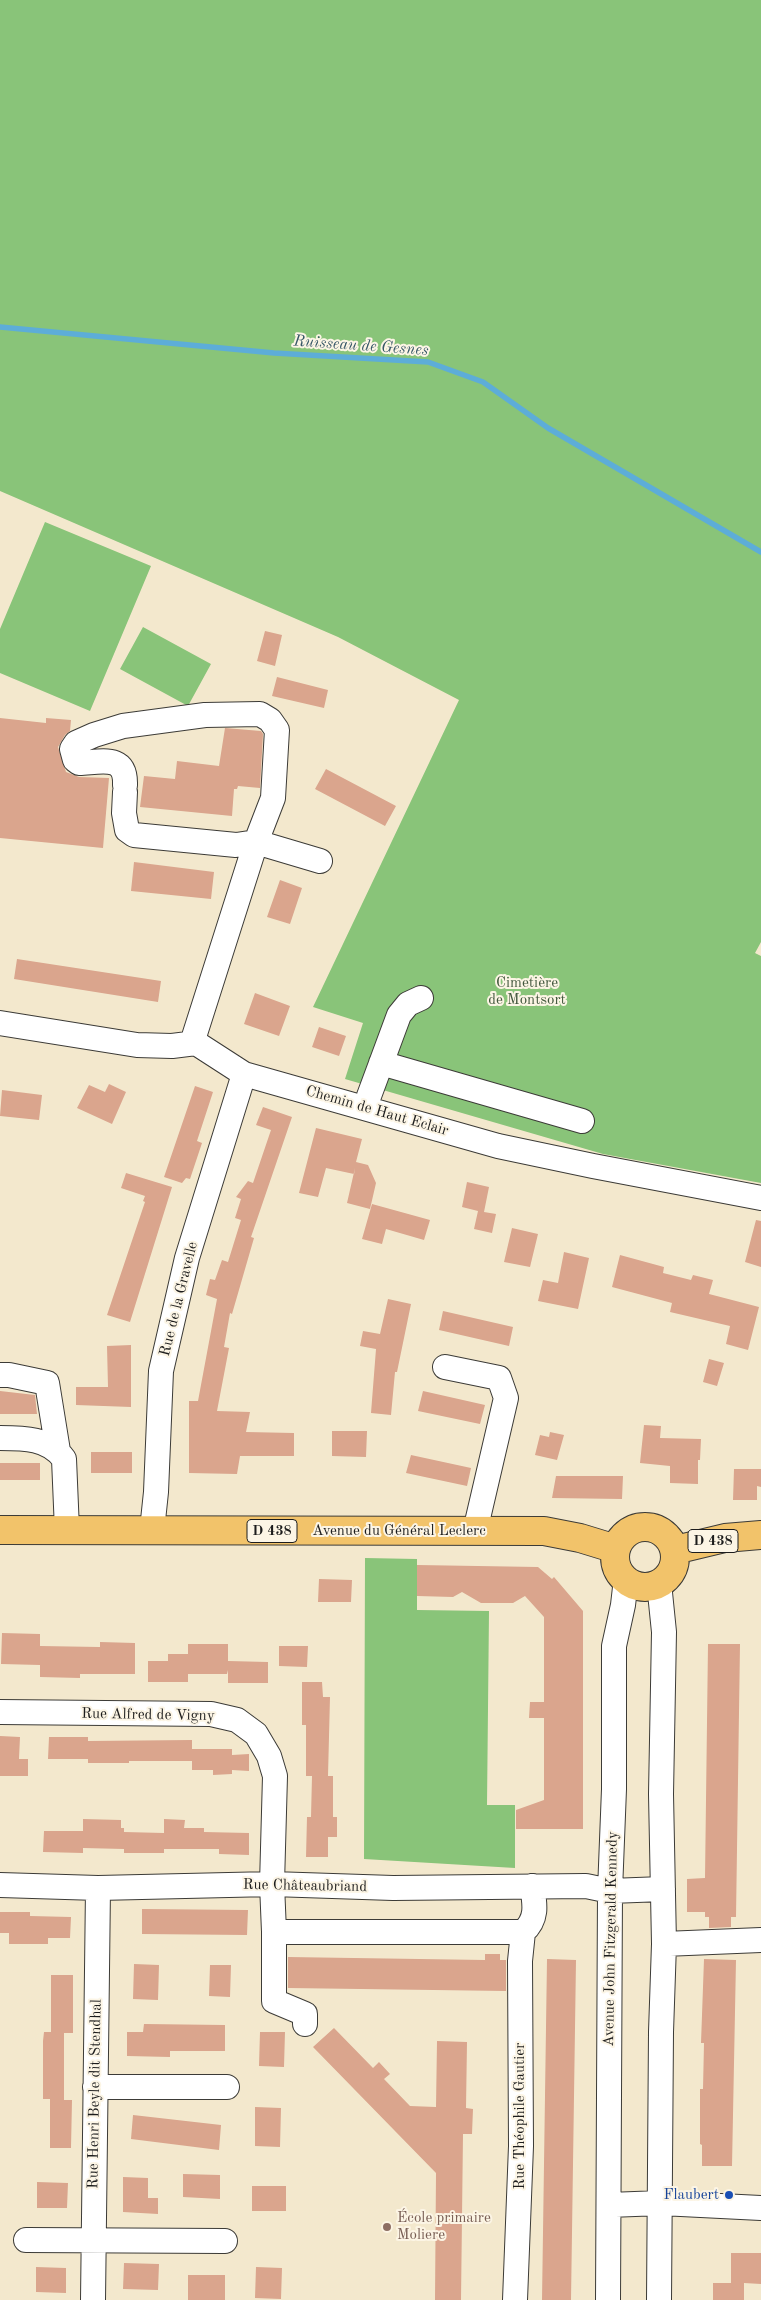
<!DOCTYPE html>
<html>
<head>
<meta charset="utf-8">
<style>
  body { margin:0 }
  canvas { display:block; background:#f3e8cd }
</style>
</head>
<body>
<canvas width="761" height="2300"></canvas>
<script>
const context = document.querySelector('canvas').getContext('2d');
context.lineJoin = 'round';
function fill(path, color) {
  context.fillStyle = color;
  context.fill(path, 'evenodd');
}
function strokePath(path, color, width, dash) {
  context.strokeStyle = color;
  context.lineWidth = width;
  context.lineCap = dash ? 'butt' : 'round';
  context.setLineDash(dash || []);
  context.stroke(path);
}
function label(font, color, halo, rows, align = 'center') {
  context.font = font + ' "Old Standard TT",serif';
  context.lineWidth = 4;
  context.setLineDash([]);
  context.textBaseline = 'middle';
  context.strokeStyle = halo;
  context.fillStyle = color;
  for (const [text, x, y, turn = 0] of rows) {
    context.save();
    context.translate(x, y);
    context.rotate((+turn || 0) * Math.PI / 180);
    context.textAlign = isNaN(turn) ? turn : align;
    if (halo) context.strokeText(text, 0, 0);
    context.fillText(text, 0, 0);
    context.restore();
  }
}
const green = new Path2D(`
  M0 0H761V942L755 953 761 956V1183L603 1154 345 1079 363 1023 313 1007 459 700 338 637 0 491Z
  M45 522 151 566 90 711 0 673V629Z
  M143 627 211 664 188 706 120 669Z
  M365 1558 417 1559V1610L489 1611 487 1805H515V1868L364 1859Z`);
const stream = new Path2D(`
  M0 327 274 353 428 362 483 382 548 428 761 552`);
const building = new Path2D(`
  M265 631 282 635 275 666 257 661Z
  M277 677 328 690 324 708 272 696Z
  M0 718 46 723V718L71 720 70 731 65 735 58 747 66 772 79 777 109 778 103 848 0 838Z
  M225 728 261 731 263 734 260 788 238 786 237 789H234L232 816 140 807 144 776 175 779 177 761 219 766Z
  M326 769 396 806 385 826 315 789Z
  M134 862 214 872 211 899 131 891Z
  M280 880 302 888 290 924 267 917Z
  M17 959 161 981 158 1002 14 979Z
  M255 993 290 1006 279 1036 244 1024Z
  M319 1027 346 1036 339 1056 312 1047Z
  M109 1084 126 1092 112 1124 77 1108 89 1085 105 1092Z
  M195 1086 213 1092 197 1141 202 1143 190 1179 186 1178 182 1183 164 1177Z
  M2 1090 42 1095 39 1120 0 1116Z
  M263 1107 292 1117 251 1237 254 1238 232 1314 230 1313 224 1347 229 1348 217 1411 250 1412 246 1432 294 1433V1456H240L237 1474 189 1473V1401H198L217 1299 206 1295 210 1279 215 1280 222 1260 228 1262 241 1220 235 1218 241 1199 236 1197 248 1181 253 1183 271 1130 256 1125Z
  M316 1128 362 1139 356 1162 368 1165 376 1183 370 1209 347 1203 355 1168 354 1174 326 1168 318 1197 299 1193Z
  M126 1173 172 1187 130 1322 107 1315 145 1202 143 1201 145 1196 121 1188Z
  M467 1182 489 1187 484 1212 496 1214 492 1233 474 1229 478 1211 462 1207Z
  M372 1204 430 1220 424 1240 386 1229 382 1244 362 1239Z
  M756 1220 761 1221V1267L745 1262Z
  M512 1228 538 1234 530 1267 504 1262Z
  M564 1252 589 1258 578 1309 538 1301 543 1280 558 1283Z
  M620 1255 664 1267 663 1273 691 1280 693 1275 713 1280 709 1294 759 1307 748 1350 726 1344 730 1326 670 1312 672 1303 612 1287Z
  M388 1299 411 1304 397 1372H395L391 1415 371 1413 376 1349 360 1346 363 1331 380 1334Z
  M443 1311 513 1327 509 1346 439 1330Z
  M131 1345V1407L76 1405V1387H108L107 1346Z
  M709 1359 724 1363 717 1386 703 1382Z
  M0 1391 35 1395 37 1414H0Z
  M423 1391 485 1405 480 1424 418 1411Z
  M644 1425 661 1426 660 1438 701 1439 700 1460H698V1484L670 1483V1466L640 1463Z
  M332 1431H367L366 1457 332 1456Z
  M550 1432 564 1435 557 1460 535 1455 540 1435 549 1437Z
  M91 1452H132V1473H91Z
  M411 1455 471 1468 467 1486 406 1473Z
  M0 1463H40V1480H0Z
  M734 1469H761V1487L757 1486V1500H733Z
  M556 1476H623L622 1499 552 1498Z
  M417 1565 538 1567 552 1579 554 1577 583 1611V1829H516V1810L544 1800V1718H529L530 1702H544V1617L525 1596 513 1603H481L462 1592 453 1597 417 1596Z
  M319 1579 352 1580 351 1602H318Z
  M2 1633 40 1634V1646L100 1647V1642L135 1643V1674H80V1678L40 1677V1665L1 1664Z
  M188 1644H228V1661L268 1662V1683H228V1670L227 1674H188V1682H148V1661H168V1654H188Z
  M708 1644H740L736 1917H731V1927L709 1928V1917H705V1912H687V1879L705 1878Z
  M279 1646H308L307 1667 279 1666Z
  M302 1682H322L323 1697H330L328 1776H333V1817H337V1837H328V1857H306L307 1817H311L312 1776H306V1725H302Z
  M0 1736 20 1737 19 1759H28V1776H0Z
  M49 1737H88V1741L192 1740V1749H232V1755L249 1754V1771L232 1770V1774L213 1775V1770H192V1758V1761H129V1763H88V1759H48Z
  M83 1819 121 1820V1828H124V1832L164 1833V1819L185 1820 184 1828H204V1832L249 1833V1855L219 1854V1849H164V1853H124V1849L83 1848V1853L43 1852 44 1831H83Z
  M142 1909 248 1910 247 1935 142 1934Z
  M0 1912H30V1916L71 1917 70 1938H48V1944H9V1933H0Z
  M485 1954H500V1960H506V1991L288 1988V1957L485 1960Z
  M547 1959 576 1960 571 2300H542Z
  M704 1959 736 1960 732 2166H702V2145L700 2144V2089H703L704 2043H701Z
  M134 1964 159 1965 158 2000 133 1999Z
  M210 1965H231L230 1997 209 1996Z
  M51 1975H73V2033H64V2100H72L71 2148H50V2099H53H43V2041L44 2032H51Z
  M144 2024 225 2025V2051H170V2057L127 2056V2032H143Z
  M334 2028 373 2068 379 2062 390 2074 384 2079 410 2106 436 2107 437 2041 467 2042 466 2108 473 2109 472 2134H463L461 2300H435L436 2173 313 2047Z
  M260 2032H285L284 2067 259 2066Z
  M255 2107 281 2108 280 2147 255 2146Z
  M133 2115 221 2125 219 2150 131 2139Z
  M183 2174 220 2175V2199L183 2197Z
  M123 2177 148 2178V2198H158V2214L123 2212Z
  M37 2182 68 2183 67 2208H37Z
  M252 2186H286V2211H252Z
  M731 2253H761V2284L744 2283V2300H713V2283H731Z
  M124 2263 159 2264 158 2290 123 2289Z
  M36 2267 66 2268V2293L36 2292Z
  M256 2267 282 2268 281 2299 255 2298Z
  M188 2275H225V2300H188Z`);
const minor = new Path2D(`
  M125 785C126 754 102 762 79 763L75 760 72 749 76 743 94 735 123 726 205 715 260 714 270 720 277 730 273 798 256 842 192 1043
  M125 792 124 813 127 830 134 835 236 845 256 842 320 861
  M0 1023 137 1045 172 1046 196 1043 244 1074 498 1146 593 1166 761 1198
  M381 1063 582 1121
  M367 1108 369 1096 399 1015 408 1004 421 998
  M445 1367 499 1378 506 1398 475 1531
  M0 1375H9L47 1383 58 1451
  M0 1438C24 1438 49 1438 64 1459L67 1530
  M152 1530 156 1492 161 1371 187 1258 244 1074
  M659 1583 664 1632 661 1794 664 1944 661 2032 659 2300
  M0 1712 211 1714 237 1720 256 1734 269 1756 275 1776 272 1884 274 1932H523C538 1919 535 1904 532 1886
  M0 1885 98 1888 272 1884 393 1888 586 1886 610 1891 663 1889
  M274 1932V2001L305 2014V2024
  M664 1944 761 1940
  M95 2087H227
  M609 2205 661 2203 761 2208
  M26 2240 225 2241
  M93 2300 98 1888
  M515 2300 521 2146 520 1961 523 1932
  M608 2300 610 1891 614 1789V1646L623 1605 626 1579`);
const major = new Path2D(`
  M615 1557a30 30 0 1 1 60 0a30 30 0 1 1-60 0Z
  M0 1530 544 1531 580 1538 616 1549
  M675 1550 725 1538 761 1535`);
const markers = [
  [729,2195,5,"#1a4fb4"],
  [387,2227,5,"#8d6e63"]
];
const shields = [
  [272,1531,50],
  [713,1541,50]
];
const shieldNames = [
  ["D 438",272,1531],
  ["D 438",713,1541]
];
const parkNames = [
  ["Cimetière",527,983],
  ["de Montsort",527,1000]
];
const streetNames = [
  ["Chemin de Haut Eclair",377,1111,16],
  ["Rue de la Gravelle",179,1299,-76],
  ["Avenue du Général Leclerc",399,1531],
  ["Rue Alfred de Vigny",148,1715,1],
  ["Rue Châteaubriand",305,1886,1],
  ["Avenue John Fitzgerald Kennedy",611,1939,-89],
  ["Rue Henri Beyle dit Stendhal",95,2094,-89],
  ["Rue Théophile Gautier",520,2116,-90]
];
const transitNames = [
  ["Flaubert",719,2195]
];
const educationNames = [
  ["École primaire",397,2218],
  ["Moliere",397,2235]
];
const waterNames = [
  ["Ruisseau de Gesnes",361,346,4]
];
fill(green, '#89c479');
strokePath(stream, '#5dadd8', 5.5);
fill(building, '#daa58d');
strokePath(minor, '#3c3b37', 26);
strokePath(major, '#3c3b37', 30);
strokePath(minor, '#fff', 24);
strokePath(major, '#f2c36a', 28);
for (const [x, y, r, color] of markers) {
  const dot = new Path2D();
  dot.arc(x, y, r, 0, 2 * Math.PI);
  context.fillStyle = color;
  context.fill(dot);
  strokePath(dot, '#fcf5e5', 2);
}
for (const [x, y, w] of shields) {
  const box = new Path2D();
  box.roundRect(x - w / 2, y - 11.5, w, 23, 4);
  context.fillStyle = '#fcf5e5';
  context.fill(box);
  strokePath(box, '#1c1c1c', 1);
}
label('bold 14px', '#1c1c1c', null, shieldNames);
label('15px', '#42573d', '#fcf5e5', parkNames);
label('15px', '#1c1c1c', '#fcf5e5', streetNames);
label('15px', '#164399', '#fcf5e5', transitNames, 'right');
label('15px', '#785e54', '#fcf5e5', educationNames, 'left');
label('italic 16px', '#365667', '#fcf5e5', waterNames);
</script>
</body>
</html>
